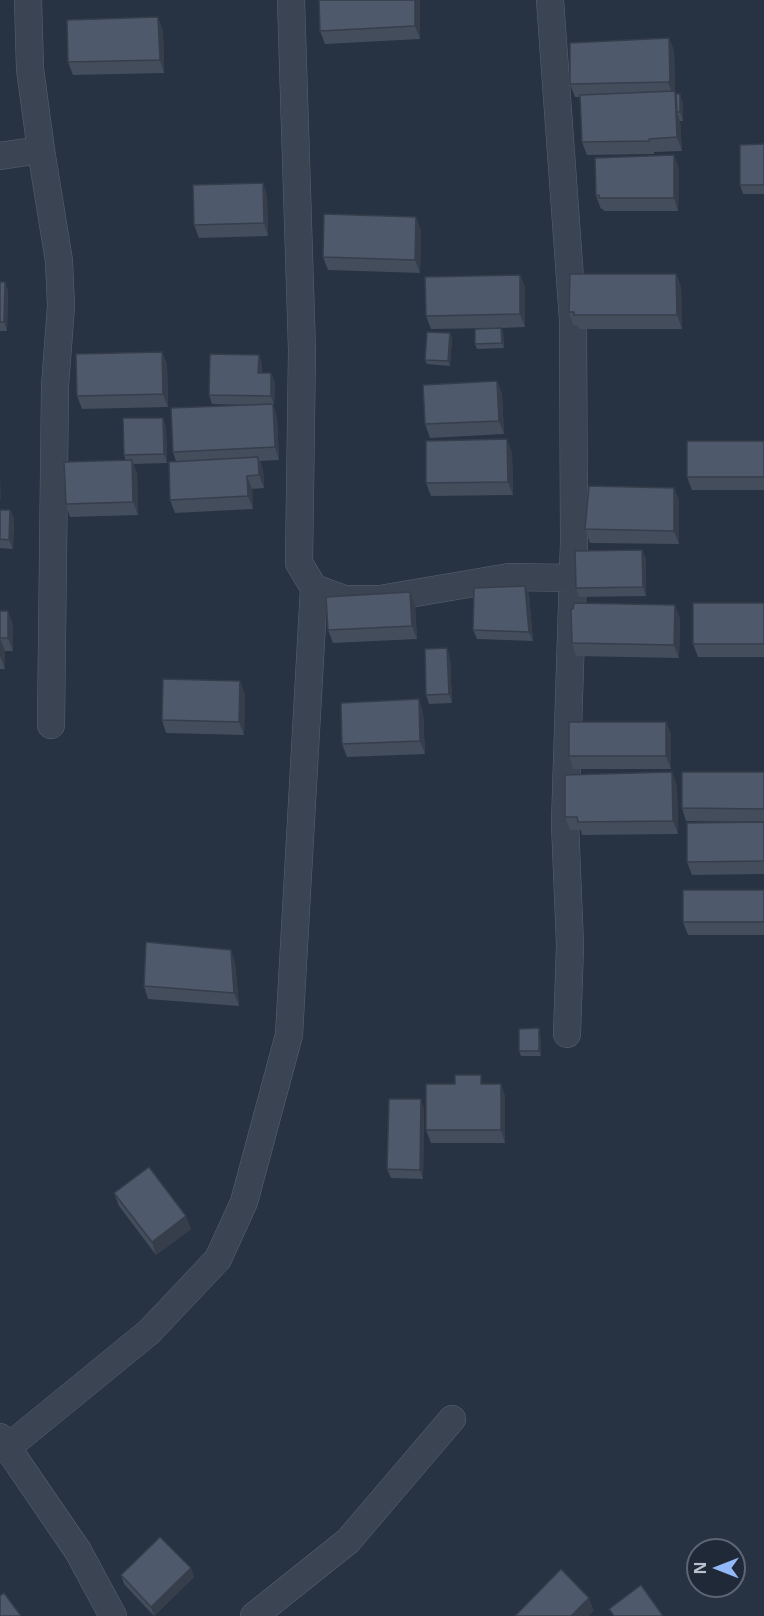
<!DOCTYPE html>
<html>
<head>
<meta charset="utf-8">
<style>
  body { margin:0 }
  #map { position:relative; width:764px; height:1616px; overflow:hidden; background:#273242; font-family:"Noto Sans",sans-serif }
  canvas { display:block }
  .north { position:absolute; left:686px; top:1538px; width:60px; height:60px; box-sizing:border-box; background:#202937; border:2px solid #5d6573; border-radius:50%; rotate:270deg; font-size:16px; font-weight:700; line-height:24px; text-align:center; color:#b9c0cc }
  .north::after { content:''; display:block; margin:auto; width:21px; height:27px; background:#92b8f7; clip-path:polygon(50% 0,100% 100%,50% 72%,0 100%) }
</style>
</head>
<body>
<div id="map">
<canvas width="764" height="1616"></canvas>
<div class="north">N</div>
</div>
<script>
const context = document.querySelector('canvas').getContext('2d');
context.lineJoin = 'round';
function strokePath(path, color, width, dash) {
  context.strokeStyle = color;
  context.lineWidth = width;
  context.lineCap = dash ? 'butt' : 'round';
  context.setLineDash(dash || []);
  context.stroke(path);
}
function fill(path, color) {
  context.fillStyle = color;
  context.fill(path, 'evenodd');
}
const street = new Path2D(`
  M550 0 573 320 574 542 565 823 570 945 567 1034
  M41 150 59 261 61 306 55 386 51 725
  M0 156 41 150 30 69 28 0
  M314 588 344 599H380L509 577 573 578
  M0 1437 78 1551 113 1616
  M7 1448 149 1332 218 1259 244 1202 289 1035 314 588 299 563 302 350 291 0
  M254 1616 348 1541 452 1419`);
const wall = new Path2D(`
  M420 0V39L325 44 320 31Z
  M163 30 164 73 73 75 68 62Z
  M669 38 674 51 675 92 676 95 683 103V121H680L682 151 654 152V154L587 155 582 142 580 97H575L570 84Z
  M764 144V194H743L740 185Z
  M679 168 678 211H604L603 209H601L596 196Z
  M263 183 267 196 268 236 199 238 194 225Z
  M421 230 420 273 328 270 323 257Z
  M676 274 681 287 682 329H579L577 325H573L569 312Z
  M520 275 525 288V327L501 328 503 332 504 348 477 349 475 344 494 328 431 329 426 316Z
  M0 282H5L8 291 7 331H0Z
  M452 337 450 366 427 364 425 360Z
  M162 352 167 365 168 407 82 409 77 396Z
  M259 355 262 364V373L275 382 274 405H273L277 417 279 460 260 461 263 470 264 488 252 489 253 509 175 513 170 500 176 461 173 452 249 405 212 404 209 395Z
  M497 381 502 394 504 434 430 438 425 424Z
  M166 427 167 463 133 464 137 473 138 515 70 517 66 504 126 461 124 455Z
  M764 441V490H692L687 477Z
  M512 452 513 495 431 496 426 483Z
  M674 488 679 501V544L590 543 585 529Z
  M0 510H10L14 519 13 549 0 548Z
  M642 550 646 559V596L579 597 576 588Z
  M525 586 529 595 533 641 477 639 473 630Z
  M764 603V657H698L693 644Z
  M415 605 417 639 333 643 328 630Z
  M573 609 680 618 679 658 576 656 572 643Z
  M0 611 13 624V651H5V669H0Z
  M450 657 452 703 429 704 426 695Z
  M245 694 244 735 166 733 162 720Z
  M423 712 425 754 347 757 342 744Z
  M666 722 671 735V769H573L569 756Z
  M764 772V822L686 821 682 808Z
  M677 785 678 834 582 835 581 830H570L565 817Z
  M764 822V874L692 875 687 862Z
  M764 890V935H688L683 922Z
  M231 950 235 963 239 1006 148 999 144 986Z
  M540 1033 541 1056H521L519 1051Z
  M484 1084H501L505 1097V1143H431L426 1130Z
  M424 1108 423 1179 391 1178 387 1169Z
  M114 1193 191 1229 156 1255 119 1206Z
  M121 1575 194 1577 154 1616 124 1584Z`);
const shadedWall = new Path2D(`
  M415 0H420V39L415 26Z
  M158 17 163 30 164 73 160 60Z
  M669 38 674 51 675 92 680 104V94L683 103V121L680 112H677L680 121 682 151 677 137 673 95 668 82Z
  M674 155 679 168 678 211 674 198Z
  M263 183 267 196 268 236 264 223Z
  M416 217 421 230 420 273 415 260Z
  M676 274 681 287 682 329 677 315Z
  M520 275 525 288V327L520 314Z
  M5 282 8 291 7 331 4 322Z
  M501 328 503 332 504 348 502 343Z
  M450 333 452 337 450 366 448 361Z
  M162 352 167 365 168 407 163 394Z
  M259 355 262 364V382L258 373Z
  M271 373 275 382 274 405 271 396Z
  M497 381 502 394 504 434 499 421Z
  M273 404 277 417 279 460 275 447Z
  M163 418 166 427 167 463 164 454Z
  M507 439 512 452 513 495 508 482Z
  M258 457 263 470 264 488 259 475Z
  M132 460 137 473 138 515 133 502Z
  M0 472 1 501 0 497Z
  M247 476 252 489 253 509 248 496Z
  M674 488 679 501V544L674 531Z
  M10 510 14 519 13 549 9 540Z
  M642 550 646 559V596L643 587Z
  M525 586 529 595 533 641 529 632Z
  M410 592 415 605 417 639 412 626Z
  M675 605 680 618 679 658 674 645Z
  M8 611 13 624V651L8 638Z
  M0 638 5 651V669L0 656Z
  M447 648 450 657 452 703 449 694Z
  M240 681 245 694 244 735 239 722Z
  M419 699 423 712 425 754 420 741Z
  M666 722 671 735V769L666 756Z
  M672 772 677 785 678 834 673 821Z
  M231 950 235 963 239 1006 234 993Z
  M539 1028 540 1033 541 1056 539 1051Z
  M501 1084 505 1097V1143L501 1130Z
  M421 1099 424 1108 423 1179 420 1170Z
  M186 1216 191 1229 156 1255 152 1242Z
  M191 1568 194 1577 154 1616 151 1607Z
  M589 1598 594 1611 589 1616H571Z`);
const building = new Path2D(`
  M319 0H415V26L320 31Z
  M158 17 160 60 68 62 67 20Z
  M669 38 670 81 668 82 570 84V43Z
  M675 91 677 137 649 139V141L582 142 580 95Z
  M676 94H680V112H677Z
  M764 144V185H740V145Z
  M674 155V198H599V195L596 196 595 158Z
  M263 183 264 223 194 225 193 185Z
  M324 214 416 217 415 260 323 257Z
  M570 274H676L677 315H574V312H569Z
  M520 275V314L426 316 425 277Z
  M0 282H5L4 322H0Z
  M501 328 502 343 475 344V329Z
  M427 332 450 333 448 361 425 360Z
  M162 352 163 394 77 396 76 354Z
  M210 354 259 355 258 373H271V396L209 395Z
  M497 381 499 421 425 424 423 385Z
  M273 404 275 447 173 452 171 408Z
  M123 418H163L164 454 124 455Z
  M507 439 508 482 426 483V441Z
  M687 441H764V477H687Z
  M258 457 259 475 247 476 248 496 170 500 169 462Z
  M132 460 133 502 66 504 64 462Z
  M589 486 674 488V531L585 529Z
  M0 510H10L9 540 0 539Z
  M642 550 643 587 576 588 575 551Z
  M525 586 529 632 473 630 474 588Z
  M410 592 412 626 328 630 326 597Z
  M574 603 675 605 674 645 572 643 571 609H573Z
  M693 603H764V644H693Z
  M0 611H8V638H0Z
  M447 648 449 694 426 695 425 649Z
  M163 679 240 681 239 722 162 720Z
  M419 699 420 741 342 744 341 703Z
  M569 722H666V756H569Z
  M672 772 673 821 578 822 577 817H565V775Z
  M682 772H764V809L682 808Z
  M764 822V861L687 862V823Z
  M683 890H764V922H683Z
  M146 942 231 950 234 993 144 986Z
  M539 1028V1051H519V1029Z
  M455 1075H481V1084H501V1130H426V1084H455Z
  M389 1099H421L420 1170 387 1169Z
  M149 1167 186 1216 152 1242 114 1193Z
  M160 1537 191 1568 151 1607 121 1575Z
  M561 1569 589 1598 571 1616H515Z
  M641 1585 663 1616H614L609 1609Z
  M4 1593 21 1616H0V1596Z`);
strokePath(street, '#5a626f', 28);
strokePath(street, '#3b4452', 27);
fill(wall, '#434d5c');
fill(shadedWall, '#373e4b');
fill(building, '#4e596b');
strokePath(building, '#373e4b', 1.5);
</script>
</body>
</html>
